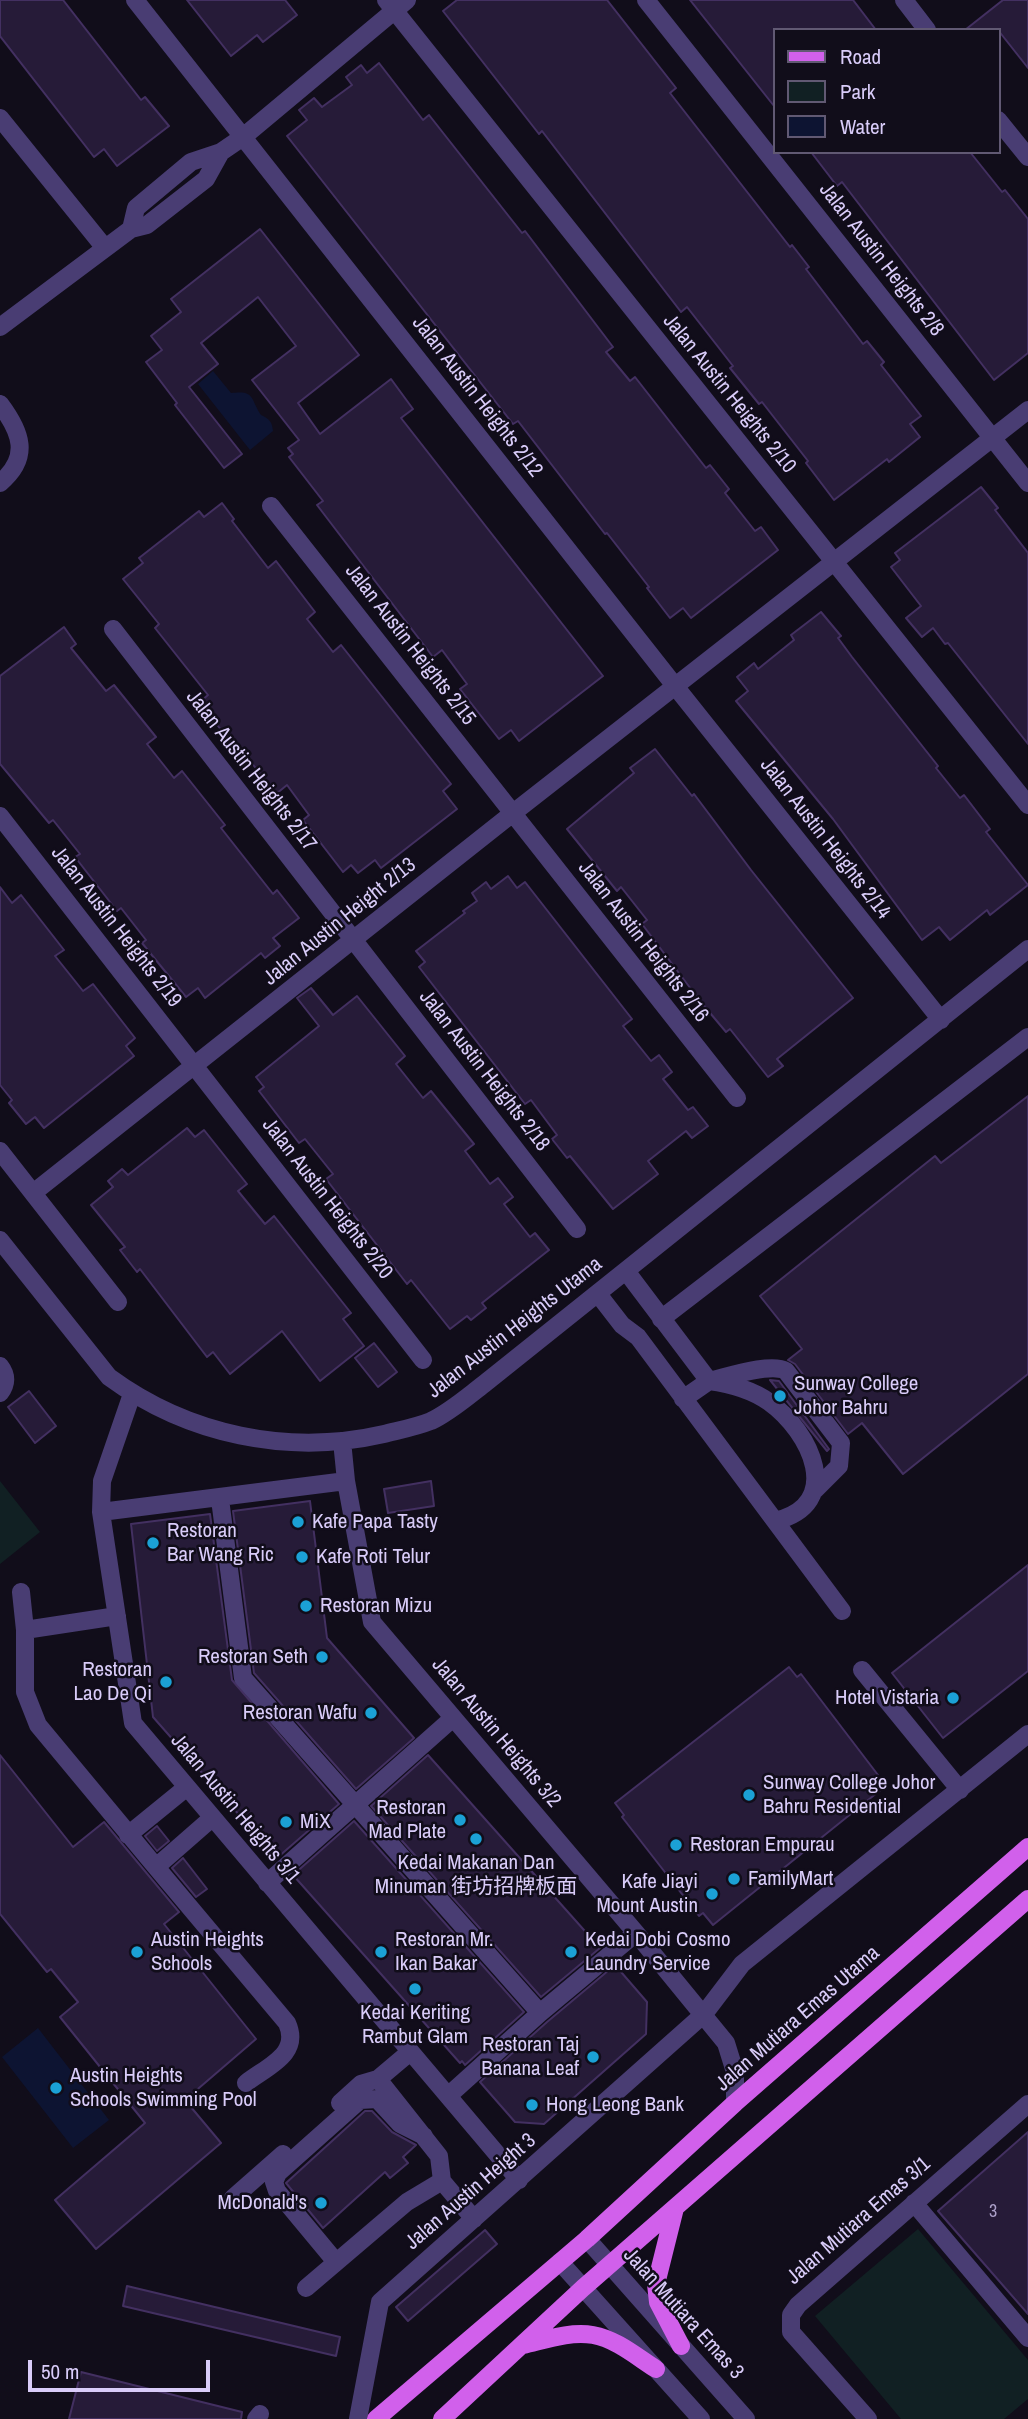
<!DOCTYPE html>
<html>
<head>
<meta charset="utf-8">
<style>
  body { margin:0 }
  #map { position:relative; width:1028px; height:2419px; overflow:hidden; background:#110d1a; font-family:"Archivo Narrow",sans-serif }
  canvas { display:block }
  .legend { position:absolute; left:773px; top:28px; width:228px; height:126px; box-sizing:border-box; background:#110d1a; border:2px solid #615973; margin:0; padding:9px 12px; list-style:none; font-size:21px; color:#d9ccf9 }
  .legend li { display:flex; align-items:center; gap:14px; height:35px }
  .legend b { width:35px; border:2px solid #615973 }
  .scale { position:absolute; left:28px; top:2360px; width:182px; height:32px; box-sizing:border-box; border:4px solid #d9ccf9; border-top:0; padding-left:9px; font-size:21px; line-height:24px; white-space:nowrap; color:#d9ccf9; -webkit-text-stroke:5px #110d1a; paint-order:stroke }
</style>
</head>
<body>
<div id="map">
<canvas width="1028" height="2419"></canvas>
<ul class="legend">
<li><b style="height:9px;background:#d160eb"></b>Road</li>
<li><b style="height:19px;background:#112023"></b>Park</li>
<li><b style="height:19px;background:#0d1432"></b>Water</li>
</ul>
<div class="scale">50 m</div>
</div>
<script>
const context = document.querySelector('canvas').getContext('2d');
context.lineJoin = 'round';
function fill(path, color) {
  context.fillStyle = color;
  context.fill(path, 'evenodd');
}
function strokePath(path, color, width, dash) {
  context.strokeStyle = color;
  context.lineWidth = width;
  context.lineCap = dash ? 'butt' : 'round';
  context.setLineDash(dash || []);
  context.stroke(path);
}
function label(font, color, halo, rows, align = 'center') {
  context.font = font + ' "Archivo Narrow","Noto Sans SC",sans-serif';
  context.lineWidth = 5;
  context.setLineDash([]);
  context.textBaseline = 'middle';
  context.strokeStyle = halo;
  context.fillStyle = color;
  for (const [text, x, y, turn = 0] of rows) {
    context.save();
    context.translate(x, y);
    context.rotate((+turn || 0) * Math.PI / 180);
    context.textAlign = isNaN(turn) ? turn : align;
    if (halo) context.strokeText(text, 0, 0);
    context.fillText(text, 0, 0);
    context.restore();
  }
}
const green = new Path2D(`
  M0 1481 40 1532 0 1564Z
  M918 2229 1028 2360V2399L1004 2419H901L815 2316Z`);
const water = new Path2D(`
  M213 371 231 393C255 390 250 398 261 415 270 419 272 422 273 431L250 450 198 384Z
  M38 2028 109 2120 73 2148 2 2057Z`);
const building = new Path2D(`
  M0 0H63L141 100 145 97 169 126 117 166 104 149 94 157 0 36Z
  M187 0H285L297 15 263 42 257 35 231 56Z
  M457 0H607L676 88 670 93 790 247 792 245 809 267 806 269 863 344 867 341 884 362 881 365 921 416 910 424 920 437 889 462 887 459 834 500 806 463 808 461 762 402 759 404 730 368 733 366 687 307 681 312 542 131 539 134 443 11Z
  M690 0H853L876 30H774V106Z
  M1003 0H1028V68L998 30H965Z
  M379 63 423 120 429 115 522 233 525 231 613 347 606 352 630 381 635 377 706 468 710 465 729 489 725 493 755 531 761 527 778 550 691 618 683 608 670 618 647 588 649 587 607 533 605 534 518 421 513 424 287 136 307 120 299 110 314 98 322 107 352 85 346 77 361 65 367 73Z
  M811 152H970L1002 192 1005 190 1028 219V353L994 380 842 182 837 186Z
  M260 229 359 355 298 403 320 434 391 379 413 409 401 418 603 676 519 741 511 730 499 739 460 689 467 684 442 650 433 657 317 505 323 501 289 457 293 454 288 448 299 440 252 380 296 346 258 297 201 343 218 364 189 387 242 454 224 468 175 405 177 403 146 362 162 350 151 336 181 312 171 299Z
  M981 487 998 508 995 510 1028 553V744L948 643 945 644 933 628 922 637 906 618 921 606 891 567 900 560 895 553Z
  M222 503 234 519 232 521 268 568 276 561 315 612 307 619 333 652 341 645 451 784 443 791 457 809 381 868 375 860 358 873 351 865 343 872 303 820 309 815 287 785 276 794 240 748 237 750 218 726 201 701 208 695 155 628 159 624 123 579 143 563 139 558 199 511 204 517Z
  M821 612 841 636 838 638 852 657 938 766 936 768 960 798 964 795 990 829 986 832 1028 885 990 915 987 910 950 940 939 927 922 940 833 819 736 701 748 691 737 677 754 663 758 669 794 640 791 635Z
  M64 627 76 644 71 648 106 691 114 685 156 737 147 744 174 778 182 771 225 825 221 828 273 894 277 890 299 918 273 938 280 946 265 958 261 953 205 998 198 988 186 997 142 943 146 940 121 908 117 911 75 857 80 854 53 820 49 823 0 764V676Z
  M655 749 692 796 694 794 751 870 853 998 777 1059 783 1066 768 1077 730 1029 726 1032 700 1001 642 924 647 920 621 887 617 891 567 829 634 773 630 768Z
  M508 876 517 888 525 882 632 1019 623 1026 651 1061 659 1055 672 1072 663 1079 688 1110 693 1107 708 1126 692 1138 686 1131 648 1161 658 1174 613 1209 570 1156 567 1158 552 1139 557 1135 531 1100 525 1104 419 967 425 962 416 951 465 913 463 911 477 901 472 893 486 882 491 889Z
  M0 887 12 903 21 895 64 950 55 956 83 991 93 984 135 1038 126 1046 134 1056 44 1128 35 1117 26 1124 9 1103 12 1100 0 1085Z
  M311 988 333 1015 357 996 405 1056 396 1064 423 1098 431 1091 474 1144 465 1151 490 1184 498 1178 513 1197 504 1204 530 1237 535 1233 549 1250 482 1303 486 1308 471 1320 467 1316 450 1329 411 1280 407 1284 326 1179 333 1174 305 1139 299 1143 259 1091 264 1087 256 1077 319 1026 297 998Z
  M1028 1096V1374L903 1474 862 1423 848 1434 795 1364 788 1360 802 1349 760 1296 935 1156 941 1163Z
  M187 1128 195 1137 204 1130 247 1184 238 1191 265 1224 274 1216 351 1313 343 1319 364 1346 320 1381 282 1331 230 1374 213 1352 207 1357 140 1269 137 1272 120 1250 125 1247 91 1205 113 1187 108 1181 122 1169 128 1175Z
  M374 1343 397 1372 378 1387 355 1358Z
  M770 1380 779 1381 829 1449 827 1451Z
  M29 1391 56 1426 35 1443 8 1407Z
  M431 1481 434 1506 388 1513 384 1489Z
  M310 1501 327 1638 414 1738 356 1789 254 1673 233 1511Z
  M210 1514 232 1680 339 1804 277 1858 153 1717 131 1524Z
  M1028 1565V1671L943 1738 892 1673Z
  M789 1667 797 1677 801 1674 878 1775 875 1777 883 1788 713 1925 703 1913 699 1916 622 1817 624 1815 615 1803Z
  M0 1755 73 1847 104 1822 179 1912 164 1924 256 2039 185 2100 221 2143 96 2249 55 2200 145 2123 60 2017 78 2002 51 1969 47 1972 0 1914Z
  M428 1755 600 1948 541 1997 371 1806Z
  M354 1821 524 2012 465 2065 462 2061 460 2063 293 1875Z
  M157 1826 169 1841 157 1851 145 1836Z
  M183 1858 207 1889 196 1897 172 1868Z
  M615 1965 647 2002 646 2034 544 2124 515 2122 480 2082 547 2022Z
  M365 2111H372L392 2132 416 2145 403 2157 408 2163 390 2178 385 2172 323 2228 286 2183Z
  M1028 2132V2314L938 2211Z
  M485 2230 497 2244 408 2321 396 2307Z
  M127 2286 340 2337 336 2356 123 2306Z
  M81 2372 242 2412 241 2419H69Z`);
const minor = new Path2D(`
  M135 0 675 686 941 1020
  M386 0 1028 805
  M646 0 1028 483
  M904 0 927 30
  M0 118 105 248
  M998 120 1028 157
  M131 229 136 208 191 162 221 152 243 137 407 0
  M0 327 131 229 147 225 206 179 221 152
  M0 404C21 432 31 457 0 483
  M271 506 737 1098
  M113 629 577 1229
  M0 816 423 1360
  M0 1151 118 1302
  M33 1193 513 813 1028 410
  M0 1240 109 1377C188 1435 288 1456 384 1434 400 1430 416 1427 431 1421 450 1412 467 1397 484 1384L1028 949
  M626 1271 709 1381C727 1377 771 1362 786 1371L841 1443 839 1466 815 1490
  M598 1294 622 1325 638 1337 842 1611
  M661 1319 1028 1037
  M0 1366C7 1375 7 1384 0 1393
  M132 1394 102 1481 101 1512 133 1723 519 2180
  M683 1399 709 1381C731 1384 751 1389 769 1402 811 1432 845 1504 775 1521
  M342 1441 346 1481 372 1622 636 1933 726 2043 735 2072V2103
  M220 1499 243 1678 540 2013
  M101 1512 346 1481
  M21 1592 25 1630V1692L38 1725 156 1867
  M25 1630 117 1616
  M862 1670 960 1790
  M212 1818 156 1867 287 2023C301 2054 268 2066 246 2083
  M128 1835 187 1787
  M267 1883 453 1718
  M378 2079 439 2156 442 2181 474 2219
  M448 2096 540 2013 636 1933
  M340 2103 361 2084 378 2079 410 2052
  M233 2198 283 2154
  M914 2203 1028 2338
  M587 2239 746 2419
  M336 2262 277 2191 274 2182 278 2173 360 2100 377 2099 400 2124 424 2136
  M560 2262 701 2419
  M306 2288 407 2202 442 2181
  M256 2419 260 2414
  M358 2419 380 2302 704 2014 742 1964 1028 1734
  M868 2419 791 2332V2315L798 2305 1028 2104`);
const major = new Path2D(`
  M675 2208 656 2284 658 2302 681 2346
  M523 2345C545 2340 570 2331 593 2335 616 2339 637 2357 656 2369
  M376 2419 587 2239 735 2103 1028 1847
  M442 2419 583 2288 1028 1899`);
const markers = [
  [780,1396,7,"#1ba1d5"],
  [298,1522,7,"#1ba1d5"],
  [153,1543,7,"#1ba1d5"],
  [302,1557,7,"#1ba1d5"],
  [306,1606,7,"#1ba1d5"],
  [322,1657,7,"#1ba1d5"],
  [166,1682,7,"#1ba1d5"],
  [953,1698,7,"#1ba1d5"],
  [371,1713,7,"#1ba1d5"],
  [749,1795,7,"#1ba1d5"],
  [460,1820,7,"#1ba1d5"],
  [286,1822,7,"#1ba1d5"],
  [476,1839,7,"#1ba1d5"],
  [676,1845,7,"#1ba1d5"],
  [734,1879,7,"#1ba1d5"],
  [712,1894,7,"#1ba1d5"],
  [137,1952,7,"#1ba1d5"],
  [381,1952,7,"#1ba1d5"],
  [571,1952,7,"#1ba1d5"],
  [415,1989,7,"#1ba1d5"],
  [593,2057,7,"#1ba1d5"],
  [56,2088,7,"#1ba1d5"],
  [532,2105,7,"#1ba1d5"],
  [321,2203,7,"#1ba1d5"]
];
const numberNames = [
  ["3",993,2212]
];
const streetNames = [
  ["Jalan Austin Heights 2/8",881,260,52],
  ["Jalan Austin Heights 2/10",729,394,51],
  ["Jalan Austin Heights 2/12",477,397,52],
  ["Jalan Austin Heights 2/15",410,645,52],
  ["Jalan Austin Heights 2/17",251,771,52],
  ["Jalan Austin Heights 2/14",825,839,52],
  ["Jalan Austin Height 2/13",340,922,-39],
  ["Jalan Austin Heights 2/19",116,927,52],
  ["Jalan Austin Heights 2/16",643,942,52],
  ["Jalan Austin Heights 2/18",484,1071,52],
  ["Jalan Austin Heights 2/20",327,1199,52],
  ["Jalan Austin Heights Utama",515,1328,-38],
  ["Jalan Austin Heights 3/2",496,1733,50],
  ["Jalan Austin Heights 3/1",235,1809,50],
  ["Jalan Mutiara Emas Utama",798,2019,-41],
  ["Jalan Austin Height 3",471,2192,-41],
  ["Jalan Mutiara Emas 3/1",859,2221,-41],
  ["Jalan Mutiara Emas 3",683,2314,48]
];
const poiNames = [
  ["Sunway College",794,1384],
  ["Johor Bahru",794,1408],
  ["Kafe Papa Tasty",312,1522],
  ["Restoran",167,1531],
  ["Bar Wang Ric",167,1555],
  ["Kafe Roti Telur",316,1557],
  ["Restoran Mizu",320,1606],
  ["Restoran Seth",308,1657,"right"],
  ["Restoran",152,1670,"right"],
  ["Lao De Qi",152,1694,"right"],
  ["Hotel Vistaria",939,1698,"right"],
  ["Restoran Wafu",357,1713,"right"],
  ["Sunway College Johor",763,1783],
  ["Bahru Residential",763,1807],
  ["Restoran",446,1808,"right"],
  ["Mad Plate",446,1832,"right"],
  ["MiX",300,1822],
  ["Restoran Empurau",690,1845],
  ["Kedai Makanan Dan",476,1863,"center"],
  ["Minuman 街坊招牌板面",476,1887,"center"],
  ["FamilyMart",748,1879],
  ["Kafe Jiayi",698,1882,"right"],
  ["Mount Austin",698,1906,"right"],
  ["Austin Heights",151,1940],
  ["Schools",151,1964],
  ["Restoran Mr.",395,1940],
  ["Ikan Bakar",395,1964],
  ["Kedai Dobi Cosmo",585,1940],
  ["Laundry Service",585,1964],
  ["Kedai Keriting",415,2013,"center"],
  ["Rambut Glam",415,2037,"center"],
  ["Restoran Taj",579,2045,"right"],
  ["Banana Leaf",579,2069,"right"],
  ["Austin Heights",70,2076],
  ["Schools Swimming Pool",70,2100],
  ["Hong Leong Bank",546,2105],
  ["McDonald's",307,2203,"right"]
];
fill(green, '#112023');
fill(water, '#0d1432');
fill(building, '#261b38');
strokePath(building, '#433061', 2);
strokePath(minor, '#493d73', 18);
strokePath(major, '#d160eb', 18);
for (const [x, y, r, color] of markers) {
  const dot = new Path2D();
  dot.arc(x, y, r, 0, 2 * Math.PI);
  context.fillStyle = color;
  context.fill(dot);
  strokePath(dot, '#110d1a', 2.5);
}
label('18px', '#aca0c9', null, numberNames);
label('21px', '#d9ccf9', '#110d1a', streetNames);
label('21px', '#d9ccf9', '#110d1a', poiNames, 'left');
</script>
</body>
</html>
